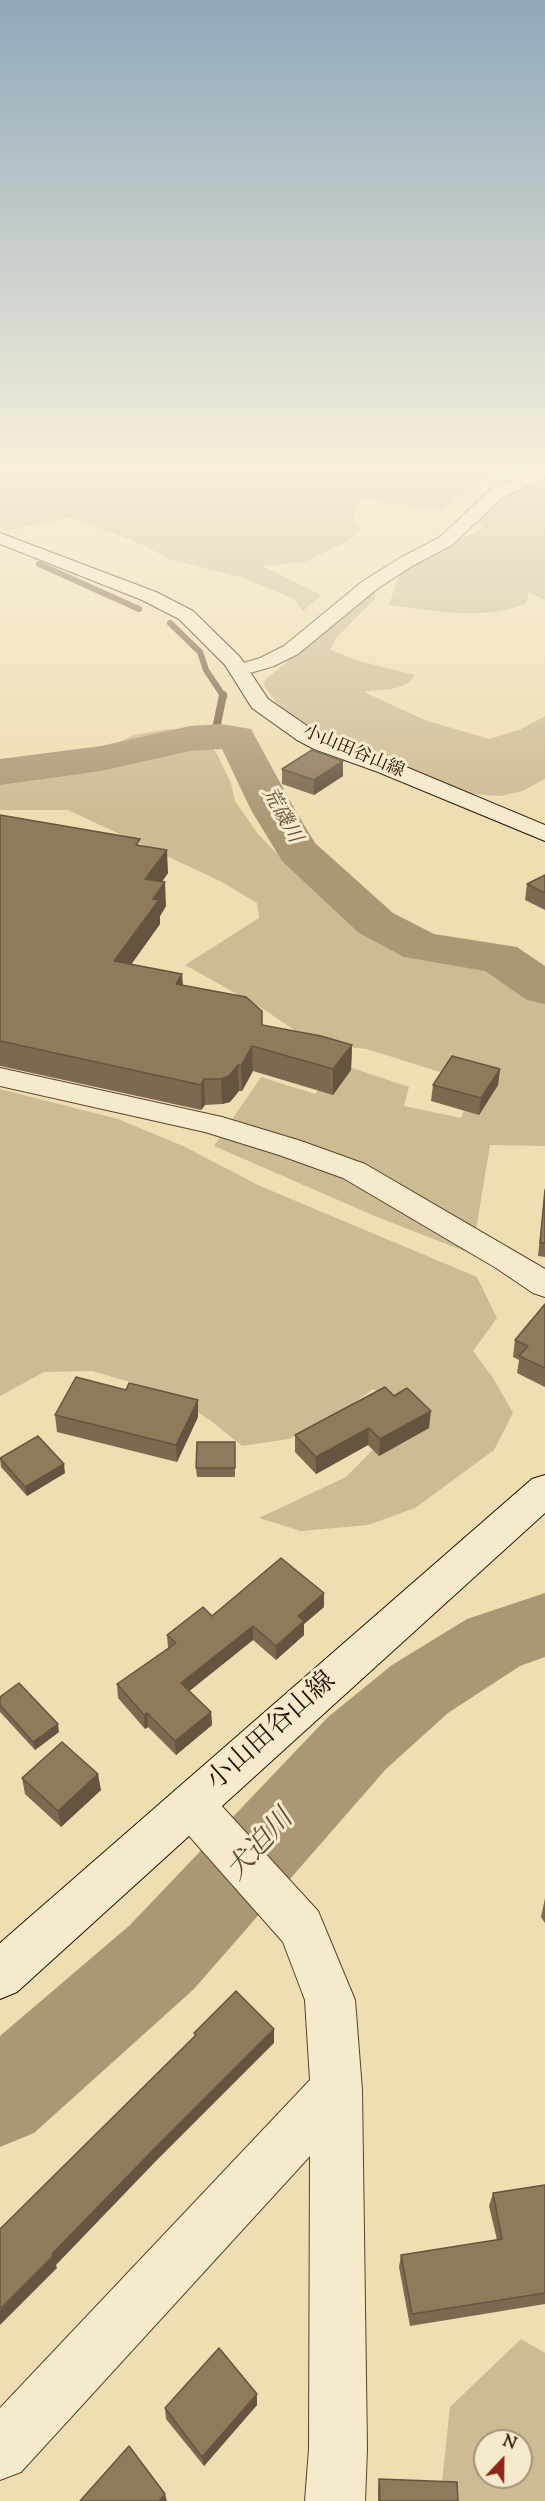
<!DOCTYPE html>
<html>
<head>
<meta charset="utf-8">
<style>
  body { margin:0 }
  #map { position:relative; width:545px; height:2501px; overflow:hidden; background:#efdeb1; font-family:"Sorts Mill Goudy",serif }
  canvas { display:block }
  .north { position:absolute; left:473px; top:2429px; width:60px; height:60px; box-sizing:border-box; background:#f5eacc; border:2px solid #a3927a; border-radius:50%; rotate:22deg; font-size:16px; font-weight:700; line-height:24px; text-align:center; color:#290e00 }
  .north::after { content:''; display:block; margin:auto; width:21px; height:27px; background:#8f2418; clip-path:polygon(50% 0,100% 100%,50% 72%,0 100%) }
</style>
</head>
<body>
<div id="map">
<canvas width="545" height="2501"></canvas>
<div class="north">N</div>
</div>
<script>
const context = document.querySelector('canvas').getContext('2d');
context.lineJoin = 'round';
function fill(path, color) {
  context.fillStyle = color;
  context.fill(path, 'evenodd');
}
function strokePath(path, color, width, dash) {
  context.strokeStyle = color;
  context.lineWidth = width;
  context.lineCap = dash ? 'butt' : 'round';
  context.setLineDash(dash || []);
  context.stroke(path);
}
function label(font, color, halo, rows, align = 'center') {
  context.font = font + ' "Sorts Mill Goudy","Noto Serif JP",serif';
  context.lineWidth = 6;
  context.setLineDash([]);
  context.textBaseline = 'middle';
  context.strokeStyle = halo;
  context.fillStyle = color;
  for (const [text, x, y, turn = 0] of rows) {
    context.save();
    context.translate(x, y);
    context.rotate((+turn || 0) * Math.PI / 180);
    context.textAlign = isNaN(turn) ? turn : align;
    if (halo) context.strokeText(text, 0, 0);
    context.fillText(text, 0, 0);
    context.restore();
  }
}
const green = new Path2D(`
  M0 470H506L476 484 440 511 360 498 353 516 360 530 348 541 304 562 262 566 321 595 303 611 294 599 243 578 169 559 141 544 71 517 6 531 0 528Z
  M538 470H545V600L529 592 526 603C484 622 433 610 389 605L401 570 443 538 469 536 484 526 460 517 484 494Z
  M377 586 383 587 375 592V599L336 638 330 650 362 662 415 675C403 693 382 688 364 692L425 720 489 739 519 730 545 716V779L523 791 500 796 471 794 321 737 285 714 264 686 265 680Z
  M169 729 187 731 207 740 218 756 231 783 235 801 258 834 288 865 359 908 435 946 545 983V1146L490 1145 472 1254 377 1217 214 1146 261 1077 315 1094 337 1063 409 1087 404 1106 461 1118 475 1083 367 1049 313 1043 262 1008 185 965 259 918 257 903 220 881 68 810H0V768L54 764 86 758 134 735Z
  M0 1089 118 1119 183 1146 260 1186 477 1277 497 1318 473 1351 493 1378 513 1413 494 1450 415 1508 368 1525 301 1531 259 1518 346 1477 409 1413 373 1389 344 1410 289 1439 242 1446 211 1421 171 1394 92 1371 44 1372 0 1396Z
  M521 2339 545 2353V2501H440L450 2407ZM485 2441H521V2477H485Z`);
const streamFar1 = new Path2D(`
  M39 564 139 609
  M170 623 200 652 206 670 224 697`);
const stream = new Path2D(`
  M215 734 223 695`);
const river = new Path2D(`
  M221 724 251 729 295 810 315 843 393 913 434 934 517 947 545 966V1004L527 1000 485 971 404 957 359 933 282 861 251 810 222 749 190 751 101 771 0 785V759L101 746 190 726Z
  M545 1593V1657L520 1666 448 1713 386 1769 194 1989 34 2133 0 2147V2036L130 1925 328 1717 392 1665 467 1619Z`);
const minor = new Path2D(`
  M0 1068 222 1117 301 1141 365 1164 545 1269V1297L533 1293 496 1268 343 1178 279 1155 205 1132 0 1086Z
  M191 1784 207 1790 318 1911 355 2000 362 2090 367 2449 365 2501H305L309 2449 310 2156 21 2472 0 2480V2408L310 2080 305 2000 283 1942 175 1820 169 1805 175 1790Z`);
const tertiary = new Path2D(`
  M535 470H545V478L503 497 452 545 412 566 377 589 298 654 274 666 240 676 233 674 230 670 233 666 260 658 284 646 363 581 400 558 440 537 491 489Z`);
const secondary = new Path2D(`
  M0 533 156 592 193 611 240 657 268 699 313 730 330 739 394 762 545 825V841L378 772 314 749 297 740 252 708 225 665 179 619 142 600 0 544Z
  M545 1475V1513L17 1992 0 1999V1943L532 1479Z`);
const wall = new Path2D(`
  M343 761V776L314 795 282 784V769Z
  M0 815 141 845 168 873 162 882 166 906 160 916V924L131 964 182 974 183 985 262 1025 352 1045 351 1070 333 1095 253 1071 242 1091H239L230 1102 222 1104 205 1105 201 1110 0 1066V1067Z
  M545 875V910L525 900 527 884Z
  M500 1069 498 1085 479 1115 431 1101 433 1085Z
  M545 1188V1257L538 1256Z
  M545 1304V1387L517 1373 519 1360 513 1357 515 1340Z
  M385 1387 429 1428 379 1456 368 1445 316 1474 295 1452V1435Z
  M55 1415 198 1417 177 1462 57 1432Z
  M235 1442V1477H197L196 1468Z
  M0 1458 65 1473 27 1496 1 1467Z
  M324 1607 304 1624V1635L276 1660 253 1640 189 1691 211 1712 212 1725 176 1755 148 1727 145 1729 118 1698 117 1684 168 1648 167 1635 212 1616Z
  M0 1697 59 1732 35 1750 0 1712Z
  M22 1778 101 1790 61 1827 25 1794Z
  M545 1898V1923L541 1917Z
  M545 2185V2304L410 2326 399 2267 401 2255 497 2240 489 2206 493 2193Z
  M257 2405 204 2466 166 2419 165 2408Z
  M379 2479 458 2501H378V2488Z`);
const shadedWall = new Path2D(`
  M343 761V776L314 795V780Z
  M167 850 168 873 146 903 145 879Z
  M165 882 166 906 160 916V924L116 986 114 961 153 899Z
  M182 974 183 998 176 984Z
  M352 1045 351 1070 333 1095V1069Z
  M252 1046 253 1071 242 1091 241 1066Z
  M238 1065 239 1091 230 1102 222 1104 221 1079Z
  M500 1069 498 1085 479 1115 481 1098Z
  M204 1079 205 1105 201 1110V1085Z
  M198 1400V1417L177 1462 176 1445Z
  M431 1411 429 1428 379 1456 380 1439Z
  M369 1428 368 1445 316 1474V1457Z
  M64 1464 65 1473 27 1496 25 1487Z
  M324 1593V1607L304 1624V1635L276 1660V1646L298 1616Z
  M253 1626V1640L182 1697 181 1683Z
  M211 1712 212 1725 176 1755 175 1741Z
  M147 1713 148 1727 145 1729 144 1715Z
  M58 1724 59 1732 35 1750 33 1742Z
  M98 1774 101 1790 61 1827 58 1811Z
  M274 2029V2043L155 2162 56 2265 57 2268 0 2325V2310L52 2254 154 2149Z
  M257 2394V2405L204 2466 202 2457Z
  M165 2494 167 2501H159Z`);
const building = new Path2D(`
  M312 750 343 761 314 780 282 769Z
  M0 815 140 839 136 845 167 850 145 879 165 882 153 899 159 900 114 961 182 974 176 984 246 997 262 1011V1025L321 1036 352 1045 333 1069 252 1046 241 1066 238 1065 229 1076 221 1079H204L201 1085 0 1041Z
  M545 875V893L527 884Z
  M452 1056 500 1069 481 1098 433 1085Z
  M545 1190V1243H540Z
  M545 1304V1368L519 1356 528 1346 515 1340Z
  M76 1377 126 1390 129 1383 198 1400 176 1445 55 1415Z
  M385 1387 394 1396 407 1388 431 1411 380 1439 369 1428 316 1457 295 1435Z
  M38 1436 64 1464 25 1487 0 1458Z
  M197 1442H235V1468H196Z
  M281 1558 324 1593 298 1616 304 1621 276 1646 253 1626 181 1683 211 1712 175 1741 147 1713 144 1715 117 1684 176 1643 167 1635 203 1607 212 1616Z
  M19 1683 58 1724 33 1742 0 1705V1697Z
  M62 1742 98 1774 58 1811 22 1778Z
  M236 1991 274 2029 154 2149 52 2254 53 2256 0 2309V2229L196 2035 194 2033Z
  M545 2185V2293L412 2314 401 2255 502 2239 493 2193Z
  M219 2348 257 2394 202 2457 165 2408Z
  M129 2446 165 2494 159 2501H80Z
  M379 2479 457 2482 458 2501H380Z`);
const farStreetnames = [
  ["小山田谷山線",353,753,23]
];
const farWaternames = [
  ["荒磯川",280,816,61]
];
const nearStreetnames = [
  ["小山田谷山線",273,1733,-42]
];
const nearWaternames = [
  ["犬迫川",262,1847,-48]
];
fill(green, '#cdbb93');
strokePath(streamFar1, '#786046', 6);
strokePath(stream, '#786046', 8);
fill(river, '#ac9775');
strokePath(minor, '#5a422c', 2);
strokePath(tertiary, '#5a422c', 2);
strokePath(secondary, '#290e00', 2);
fill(minor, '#f5eacc');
fill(tertiary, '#f5eacc');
fill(secondary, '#f5eacc');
fill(wall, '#7c694f');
fill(shadedWall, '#655540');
fill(building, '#907a5c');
strokePath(building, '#655540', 1.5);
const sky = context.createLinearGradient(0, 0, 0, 820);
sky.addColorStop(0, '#90a8ba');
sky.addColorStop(0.57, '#f8f0dc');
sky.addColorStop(1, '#f8f0dc00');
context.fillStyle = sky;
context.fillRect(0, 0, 545, 820);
label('18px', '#290e00', '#f5eacc', farStreetnames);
label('italic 20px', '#644c35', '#f5eacc', farWaternames);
label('27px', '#290e00', '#f5eacc', nearStreetnames);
label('italic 28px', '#644c35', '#f5eacc', nearWaternames);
</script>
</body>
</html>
